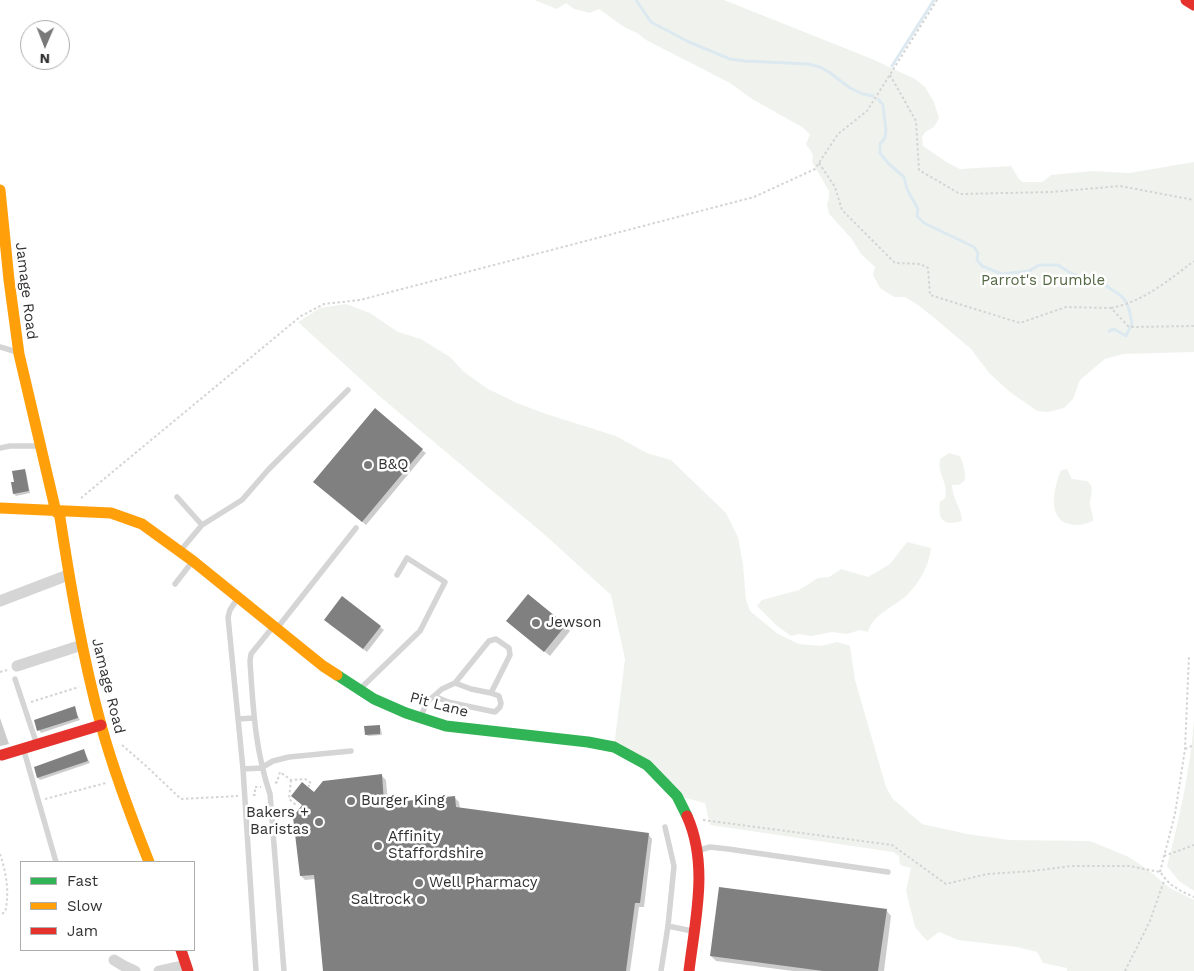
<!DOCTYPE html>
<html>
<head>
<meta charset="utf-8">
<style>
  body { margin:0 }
  #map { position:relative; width:1194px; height:971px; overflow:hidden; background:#fff; font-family:"Work Sans",sans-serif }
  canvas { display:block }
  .legend { position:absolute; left:20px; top:861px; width:175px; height:90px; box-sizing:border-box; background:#fff; border:1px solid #adadad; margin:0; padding:6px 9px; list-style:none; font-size:15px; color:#313131 }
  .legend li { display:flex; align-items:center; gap:10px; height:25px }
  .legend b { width:25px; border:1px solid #adadad }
  .north { position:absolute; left:20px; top:20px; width:50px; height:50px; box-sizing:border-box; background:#fff; border:1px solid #adadad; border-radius:50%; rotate:181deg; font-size:14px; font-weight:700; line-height:20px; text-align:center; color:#313131 }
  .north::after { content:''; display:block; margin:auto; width:18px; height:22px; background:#797979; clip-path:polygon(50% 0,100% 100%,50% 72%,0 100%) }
</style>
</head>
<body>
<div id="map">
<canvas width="1194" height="971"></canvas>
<ul class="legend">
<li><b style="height:6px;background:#30b455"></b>Fast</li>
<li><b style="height:6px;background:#ff9f0a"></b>Slow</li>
<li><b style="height:6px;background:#e5322d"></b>Jam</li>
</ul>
<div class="north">N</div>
</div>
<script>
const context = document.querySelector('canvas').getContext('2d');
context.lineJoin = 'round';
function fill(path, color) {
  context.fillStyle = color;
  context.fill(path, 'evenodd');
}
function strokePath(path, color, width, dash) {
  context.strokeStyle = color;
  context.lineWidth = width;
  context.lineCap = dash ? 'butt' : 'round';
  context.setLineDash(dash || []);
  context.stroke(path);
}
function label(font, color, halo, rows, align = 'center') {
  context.font = font + ' "Work Sans",sans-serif';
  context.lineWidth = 5;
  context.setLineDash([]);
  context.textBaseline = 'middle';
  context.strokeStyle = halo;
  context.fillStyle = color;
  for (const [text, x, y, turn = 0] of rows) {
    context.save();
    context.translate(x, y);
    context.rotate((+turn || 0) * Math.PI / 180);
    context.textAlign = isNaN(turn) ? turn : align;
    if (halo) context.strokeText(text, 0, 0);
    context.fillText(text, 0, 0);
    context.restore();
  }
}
const green = new Path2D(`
  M534 0H724L872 59 915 79 925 87 934 102 939 118 934 127 925 132 922 137 923 146 948 163 960 169 1011 166 1019 179 1023 182H1042L1051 175 1092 171 1129 173 1194 162V352L1123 354 1105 359 1080 380 1073 399 1064 408 1048 412 1037 411 1010 392 990 374 971 349 938 321 918 305 905 297H894L880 288 873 275 875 267 861 254 851 238 829 214 827 205 829 197V191L812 162C815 153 810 151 806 144L810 134 802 127 752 99 730 83 646 40 637 33 624 27 599 9 590 13 574 9 566 3 557 9Z
  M346 304 370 313 398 332 421 339 450 357 464 372 488 389 517 403 546 414 616 436 647 453 671 460 726 513 738 537 743 564 746 600 750 611 778 634 799 644 821 646 837 642 850 646 855 680 886 787 892 798 922 824 967 834 1009 840 1090 841 1129 857 1148 870 1170 888 1194 900V971H1067V968L1043 963 1037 952 1017 947 958 940 939 932 927 941 915 927 906 891 911 868 900 865 899 856 893 852 710 825 705 803 677 796 614 747 625 659 611 595 545 535 378 395 298 322 320 308Z
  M949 453 960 456C964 465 965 471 965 480L959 485H952C953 501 961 506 962 521 944 526 937 521 940 502L945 498C949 481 937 477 940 459Z
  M1067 469 1072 479 1087 481 1091 485C1093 495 1091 493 1090 501 1089 508 1094 514 1093 521 1088 523 1082 525 1078 525 1045 525 1053 490 1061 470Z
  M907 542 931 548C929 565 921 580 909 593 896 607 873 613 868 632L860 630 847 634 832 632 811 636 799 634 791 636 776 625 757 606 762 600 799 590 818 578 829 577 841 569 868 577 890 564Z
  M1194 720V891L1179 881 1167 866C1180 816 1190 771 1194 720Z`);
const shadow = new Path2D(`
  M422 450 426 453 366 525 319 485Z
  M24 470 26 472 30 493 16 496 14 494 15 483Z
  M507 621 565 626 570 631 550 656Z
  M329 624 380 627 384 630 367 652Z
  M74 708 80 720 41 733 39 730Z
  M0 718 9 744 1 746H0Z
  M379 726 381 729 382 735 368 736 366 734Z
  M84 751 90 763 40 780 38 778 35 768Z
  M382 776 386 780 388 804 455 798 459 802 460 809 648 834 652 839 644 907H639L630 971H324L315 879 305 880 301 876 314 793Z
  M886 910 891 916 884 971H793L716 961 711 956Z`);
const stream = new Path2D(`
  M636 0 651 22 689 42 730 59 745 61 808 64 820 67 829 72 850 88 863 94 873 96
  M892 66 934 0
  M878 99 883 105 886 130 885 138 880 144V153L888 163 904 177 907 189 918 209 917 216 924 223 974 247 978 253 977 260 982 266 1002 274 1029 271 1039 265H1058L1072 274 1104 283C1109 290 1114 290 1120 295 1129 302 1130 314 1132 324L1126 336 1114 329 1109 331`);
const building = new Path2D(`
  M375 408 423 449 362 522 313 482Z
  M25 469 29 491 13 494 11 482H14L12 471Z
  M528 594 566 625 544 652 506 621Z
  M342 596 381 626 363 649 324 620Z
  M75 706 78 718 37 731 34 720Z
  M380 725V734L365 735 364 726Z
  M84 749 88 761 37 778 34 767Z
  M382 774 384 803 455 796 456 807 649 833 640 903H635L626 971H323L314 875 300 876 293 817 302 805 291 796 302 782 314 792 323 781Z
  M719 887 887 909 878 971H823L710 956Z`);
const path = new Path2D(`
  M890 75 916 121 919 170 960 194 1051 192 1120 186 1194 200
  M819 163 835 187 842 210 895 263 920 264 928 268 930 295 1020 323 1066 307 1111 308 1128 326 1133 327 1194 326
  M1111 308C1143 302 1169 280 1194 261
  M81 498 301 316 324 304 360 300 754 197 815 169 838 134 867 111 937 0
  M0 672 7 670
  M31 702 79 687
  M122 745 145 765 181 799 238 796
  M1185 749 1194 745
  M291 780 289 799 295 804 297 801
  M275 783 277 782 280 772 291 780 305 779 311 783 308 787
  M253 795H255V787H261
  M45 799 106 783
  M703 820 892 845 946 884 987 874 1032 871 1072 866H1129L1160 872 1170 884 1181 891 1194 897
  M0 854C6 872 10 893 5 912L0 915
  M1164 856 1194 845
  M1160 872 1175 814 1185 749 1189 655
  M1125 971 1150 921 1165 878`);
const lane = new Path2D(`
  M0 347 17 352
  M0 448 10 446H40
  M177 497 202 525 181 550
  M202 525 242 500 268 470 348 390
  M175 584 192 562
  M237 599 230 610 228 617 243 769 256 971
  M278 627 356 528
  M272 628 251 654 250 661C253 707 255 750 270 794L284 971
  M15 679 36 742
  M361 688 420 631 445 582 407 558 397 575
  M434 696 448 702 495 712 500 707 501 703 499 696 491 693
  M421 716 427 702 442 689 455 683 489 641 496 639 509 648 510 655 491 693 471 689 455 683
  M238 719 253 718
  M24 751 56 862
  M243 769 261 768 273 761 289 757 351 751
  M700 850 710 847 728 849 888 872
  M668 926 692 931
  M661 971 668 926 674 866 665 827`);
const street = new Path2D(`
  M0 601 68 575
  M17 666 82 645
  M114 960 124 966 135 971
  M159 971 186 965`);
const fast = new Path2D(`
  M337 675 374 699 406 713 446 726 588 742 614 747 647 765 677 796 687 816`);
const slow = new Path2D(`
  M0 190 9 280 19 354 56 512
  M0 508 111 513 142 524 193 561 323 666 337 675
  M59 511C70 583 82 655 101 725 114 772 131 817 149 862`);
const jam = new Path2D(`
  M1186 0 1194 5
  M2 755 101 725
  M687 816C709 865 695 920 689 971
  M181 950 188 971`);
const markers = [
  [368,465,5,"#797979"],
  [536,623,5,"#797979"],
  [351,801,5,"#797979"],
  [319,822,5,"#797979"],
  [378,846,5,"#797979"],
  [419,883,5,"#797979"],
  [421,900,5,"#797979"]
];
const parkNames = [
  ["Parrot's Drumble",1043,281]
];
const streetNames = [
  ["Jamage Road",26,291,83],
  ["Jamage Road",108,686,76],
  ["Pit Lane",439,705,15]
];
const poiNames = [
  ["B&Q",378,465],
  ["Jewson",546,623],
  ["Burger King",361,801],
  ["Bakers +",309,813,"right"],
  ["Baristas",309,830,"right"],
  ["Affinity",388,837],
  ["Staffordshire",388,854],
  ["Well Pharmacy",429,883],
  ["Saltrock",411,900,"right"]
];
fill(green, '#f0f3ed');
fill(shadow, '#0003');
strokePath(stream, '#dde9f0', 3);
fill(building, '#808080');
strokePath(path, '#d4d4d4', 2, [2.5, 2.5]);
strokePath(lane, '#d5d5d5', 5.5);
strokePath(street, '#d5d5d5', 11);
strokePath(fast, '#30b455', 11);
strokePath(slow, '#ff9f0a', 11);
strokePath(jam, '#e5322d', 11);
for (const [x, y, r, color] of markers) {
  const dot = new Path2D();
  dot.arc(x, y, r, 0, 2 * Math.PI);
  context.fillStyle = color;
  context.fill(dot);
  strokePath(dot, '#fff', 2);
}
label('15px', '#546843', '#fff', parkNames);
label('15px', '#313131', '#fff', streetNames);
label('15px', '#313131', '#fff', poiNames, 'left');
</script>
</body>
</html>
